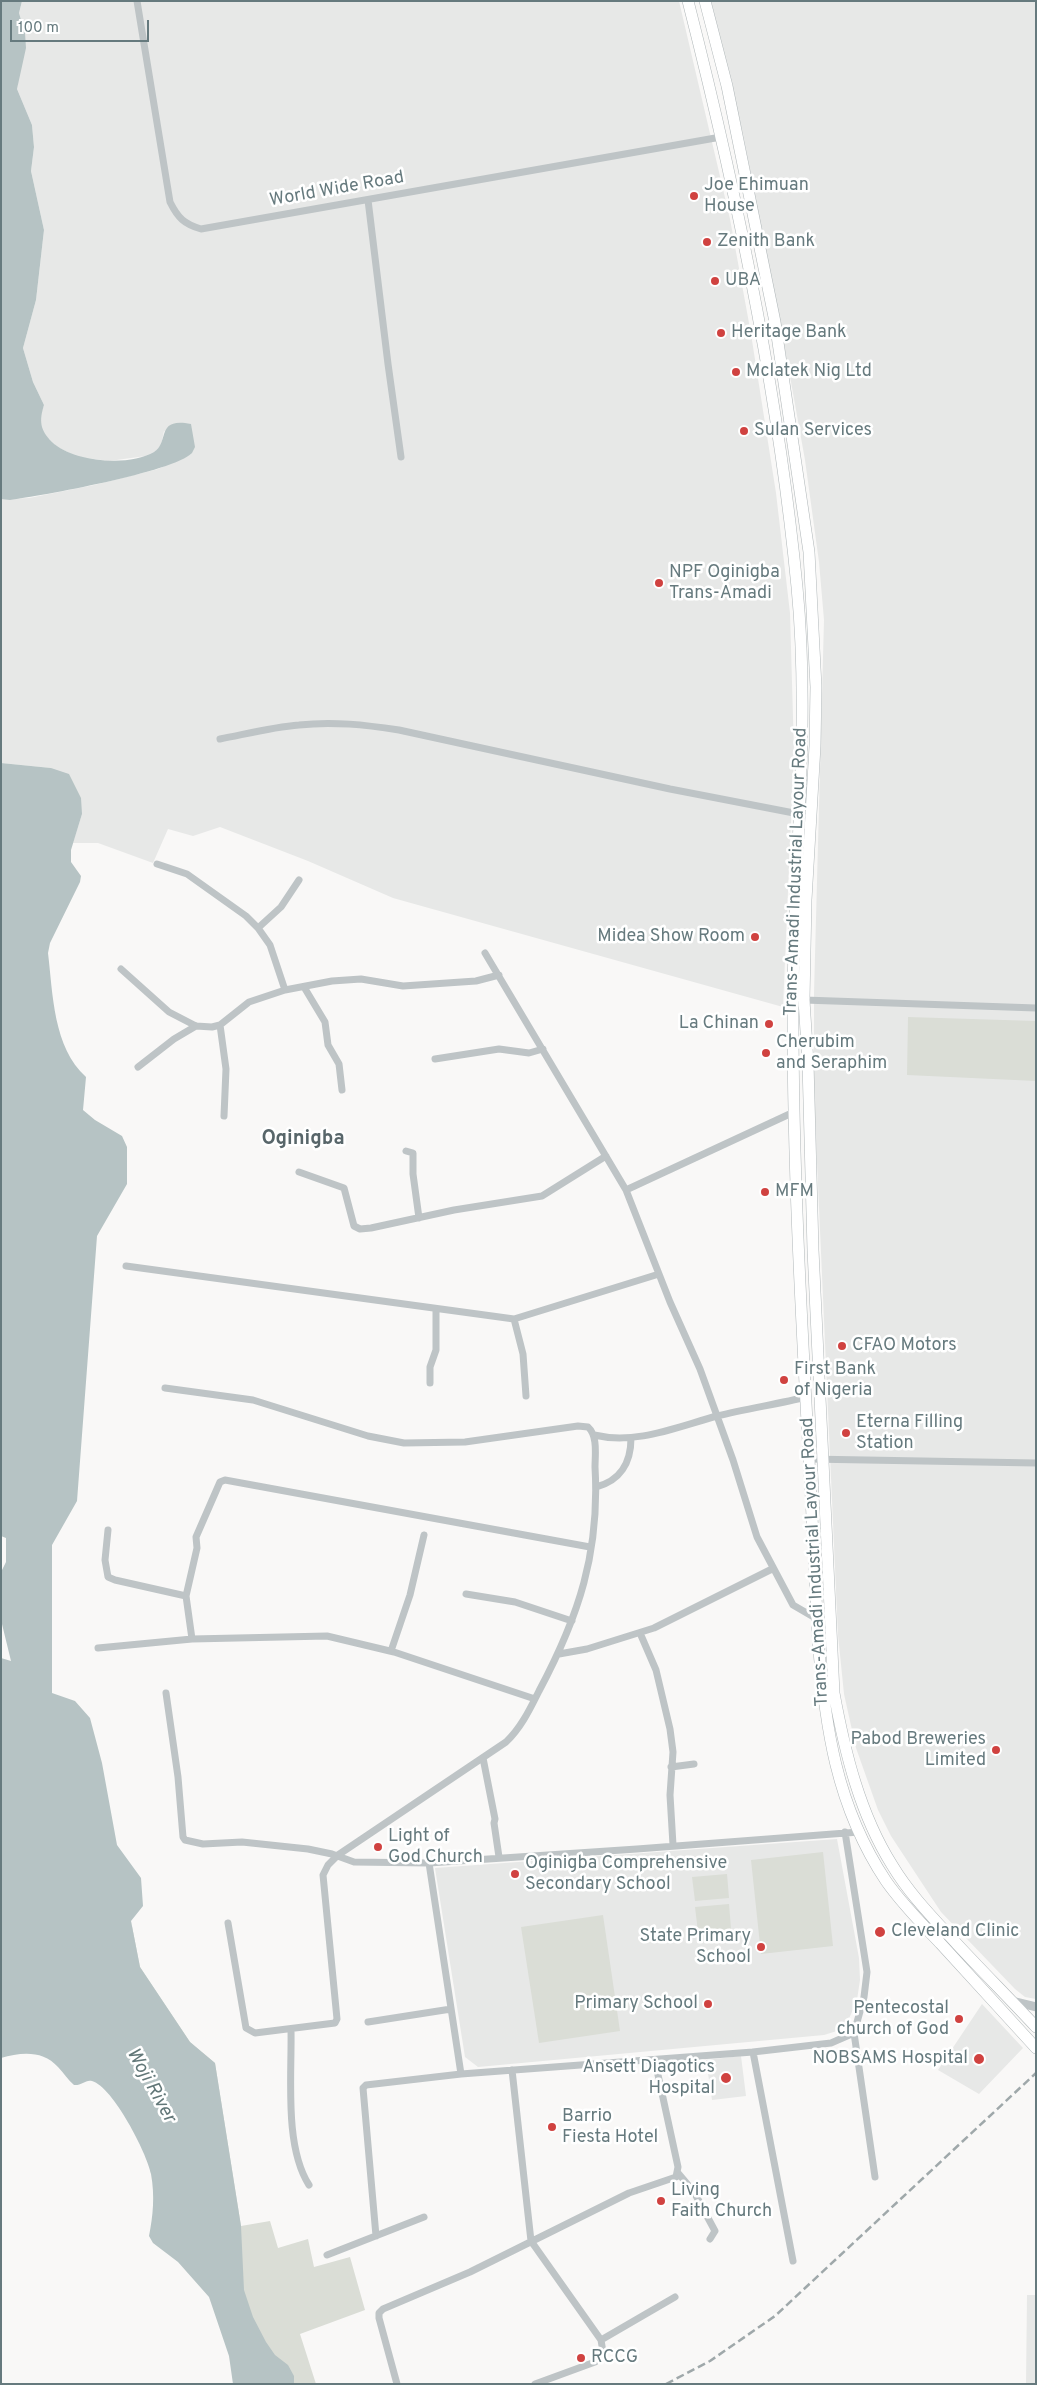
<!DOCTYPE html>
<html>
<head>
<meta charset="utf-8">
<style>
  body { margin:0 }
  #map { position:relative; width:1037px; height:2385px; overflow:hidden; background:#f9f8f7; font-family:Overpass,sans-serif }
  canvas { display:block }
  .frame { position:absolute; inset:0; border:2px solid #667a7e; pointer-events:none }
  .scale { position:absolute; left:10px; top:20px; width:139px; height:22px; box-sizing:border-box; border:2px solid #667a7e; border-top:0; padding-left:6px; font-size:15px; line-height:18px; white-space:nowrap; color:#667a7e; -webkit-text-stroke:4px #fff; paint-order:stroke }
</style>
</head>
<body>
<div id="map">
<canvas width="1037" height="2385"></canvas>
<div class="frame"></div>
<div class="scale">100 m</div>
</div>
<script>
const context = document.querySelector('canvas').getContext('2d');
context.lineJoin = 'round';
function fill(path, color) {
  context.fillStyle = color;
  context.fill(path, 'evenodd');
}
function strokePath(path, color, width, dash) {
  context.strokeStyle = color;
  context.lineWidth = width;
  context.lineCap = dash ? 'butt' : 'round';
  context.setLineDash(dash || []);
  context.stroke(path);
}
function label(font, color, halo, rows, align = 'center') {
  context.font = font + ' Overpass,sans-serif';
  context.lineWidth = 5;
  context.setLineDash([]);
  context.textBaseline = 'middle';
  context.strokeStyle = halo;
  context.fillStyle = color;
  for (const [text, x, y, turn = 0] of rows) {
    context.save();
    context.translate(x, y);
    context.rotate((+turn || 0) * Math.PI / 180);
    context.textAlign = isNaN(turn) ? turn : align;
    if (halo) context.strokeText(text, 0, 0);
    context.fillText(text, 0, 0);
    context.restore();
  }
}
const built = new Path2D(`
  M22 1H679L730 219 751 334 776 493 790 613 794 752 783 1007 393 898 308 861 220 827 193 836 168 829 153 863 98 843H73L82 814 51 768 1 763V499L29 498 94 485 158 469 191 454 164 431 161 445 156 451 146 456 109 461 78 457 57 447 42 432 40 416 44 405 33 382 23 348 36 300 44 230 31 171 34 147 32 125 17 89 25 33 19 13Z
  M711 1H1036V1999L1025 1997 1015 1989 941 1912 891 1836 878 1810 856 1748 844 1694 838 1635 814 1095V993L824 620 819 562 805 460 791 382 743 134Z
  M837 1839 859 1958 860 1980 857 2000 848 2021 840 2030 824 2035 478 2067 465 2057 435 1868Z
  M982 2004 1023 2048 979 2094 938 2070Z
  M741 2056 746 2096 712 2100 706 2060Z
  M1027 2295H1036V2384H1026Z`);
const green = new Path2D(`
  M908 1017 1036 1021V1081L907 1075Z
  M823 1852 833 1946 761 1954 751 1860Z
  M727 1874 729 1898 695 1901 692 1877Z
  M729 1904 731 1929 698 1932 695 1907Z
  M603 1915 620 2031 539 2043 521 1927Z
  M131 1921 140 1967 190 2042 215 2063 241 2226 270 2221 278 2248 308 2239 314 2267 350 2257 365 2310 300 2334 316 2384H286L261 2350 144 2030Z`);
const water = new Path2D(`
  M1 1H22L19 13 25 33 26 48 17 89 32 125 34 147 31 171 44 230 36 300 23 348 33 382 44 405C39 421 40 430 52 442 73 462 129 467 154 452 170 442 155 417 191 424L195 447C194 449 193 451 192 453 174 472 40 496 10 500L1 499Z
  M1 763 51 768 69 774 81 798 82 814 71 850V862L81 876 80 882 50 943 48 953C53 994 53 1047 86 1077L83 1110 95 1120 122 1136 127 1147V1184L97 1236 77 1501 52 1545V1693L75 1701 90 1718 102 1763 117 1845 141 1878 143 1906 131 1921 140 1967 190 2042 215 2063 241 2226 244 2290 253 2317 266 2342 275 2355 288 2365 294 2376V2384H233L229 2356 209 2297 178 2262 153 2243 149 2236C153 2216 155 2196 151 2174 147 2153 113 2087 92 2081 86 2079 81 2086 74 2085 68 2080 64 2073 58 2067 43 2050 21 2052 1 2058V1658L11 1661 1 1620V1572L6 1562V1538L1 1536Z`);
const minor = new Path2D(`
  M137 1 170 202C178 218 184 224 201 229L721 137
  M368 200 388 364 401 457
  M220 739C246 734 273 727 299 725 333 721 366 725 399 730L670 789 799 814
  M157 864 187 874 246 916 258 928 270 945 285 990
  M258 928 281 907 299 880
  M485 953 626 1190 670 1302 700 1369 733 1460 757 1537 793 1605 817 1619
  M121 969 169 1012 196 1026 212 1027 220 1025 249 1002 285 990 332 981 361 979 403 986 476 981 499 975
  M304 987 325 1022 328 1045 339 1064 342 1090
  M804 1000 1036 1008
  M220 1025 226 1069 224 1116
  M435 1059 499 1049 529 1053 543 1049
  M138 1067 174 1039 196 1026
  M406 1151 413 1153V1174L419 1218
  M299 1172 344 1188 354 1226 360 1229 371 1228 454 1210 542 1196 606 1156
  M626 1190 794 1112
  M126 1266 514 1319 659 1274
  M514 1319 523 1354 526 1396
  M430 1383V1367L436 1350V1309
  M165 1388 253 1400 368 1436 404 1443 465 1442 578 1426 588 1427C598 1436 595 1455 595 1467 600 1552 579 1616 539 1691 530 1709 521 1728 506 1742L338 1855 328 1865 323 1875 337 2019 335 2023 255 2033 246 2028 228 1923
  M594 1435C636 1445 676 1427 717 1416 746 1409 777 1404 807 1397
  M809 1459 1036 1463
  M596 1487C620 1481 631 1463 631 1438
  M108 1530 105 1560 108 1577 115 1580 186 1596
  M466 1594 515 1602 572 1621
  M640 1633 656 1670 670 1729 673 1752 670 1795 673 1845
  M192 1639 186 1596 197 1548 196 1537 220 1482 225 1480 590 1547
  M98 1648 192 1639 327 1636 394 1652 535 1699
  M391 1651 410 1595 424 1535
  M559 1654 587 1649 654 1628 772 1569
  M166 1693 178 1777 183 1837 185 1840 203 1844 242 1842 308 1849 332 1854 354 1862 429 1863 637 1849 859 1832
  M483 1758 495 1819 494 1823 499 1857
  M671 1767 694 1764
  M845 1832 867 1972 864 1997 854 2033 875 2177
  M429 1863 461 2074
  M368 2022 451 2009
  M291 2029C292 2075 284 2146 309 2185
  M753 2052 793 2261
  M512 2070 531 2241 601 2340 603 2352 602 2358 595 2362 535 2384
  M678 2173 694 2192 715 2231 710 2239
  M376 2236 363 2088 366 2085 461 2074 753 2052 831 2043 854 2033
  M327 2255 424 2217
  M601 2340 675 2297
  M397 2384 379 2318V2313L383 2309 470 2272 629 2193 676 2177 678 2167 655 2061`);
const tertiary = new Path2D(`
  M1012 2001 1036 2007`);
const primary = new Path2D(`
  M688 1C737 193 778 390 797 587 811 731 792 875 793 1018 793 1225 809 1432 818 1639 825 1726 836 1806 886 1881 902 1904 922 1924 941 1944 973 1979 1004 2013 1036 2048
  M705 1 727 86 775 322 809 552 816 687 815 746 806 900 804 1000 808 1063 813 1250 834 1693C845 1753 860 1814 892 1865 910 1895 934 1919 957 1944 983 1972 1010 1999 1036 2027`);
const rail = new Path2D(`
  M666 2384 710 2361 775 2316 1036 2073`);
const markers = [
  [694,196,5,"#d04240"],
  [707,242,5,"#d04240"],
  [715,281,5,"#d04240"],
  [721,333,5,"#d04240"],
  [736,372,5,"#d04240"],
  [744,431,5,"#d04240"],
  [659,583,5,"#d04240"],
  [755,937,5,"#d04240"],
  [769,1024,5,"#d04240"],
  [766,1053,5,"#d04240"],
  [765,1192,5,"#d04240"],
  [842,1346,5,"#d04240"],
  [784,1380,5,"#d04240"],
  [846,1433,5,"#d04240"],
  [996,1750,5,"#d04240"],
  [378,1847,5,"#d04240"],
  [515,1874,5,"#d04240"],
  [880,1932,6,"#d04240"],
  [761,1947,5,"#d04240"],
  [708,2004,5,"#d04240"],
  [959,2019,5,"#d04240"],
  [979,2059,6,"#d04240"],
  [726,2078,6,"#d04240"],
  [552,2127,5,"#d04240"],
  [661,2201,5,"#d04240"],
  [581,2358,5,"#d04240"]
];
const poiNames = [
  ["Joe Ehimuan",704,186],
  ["House",704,207],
  ["Zenith Bank",717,242],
  ["UBA",725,281],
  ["Heritage Bank",731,333],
  ["Mclatek Nig Ltd",746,372],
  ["Sulan Services",754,431],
  ["NPF Oginigba",669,573],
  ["Trans-Amadi",669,594],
  ["Midea Show Room",745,937,"right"],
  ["La Chinan",759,1024,"right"],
  ["Cherubim",776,1043],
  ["and Seraphim",776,1064],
  ["MFM",775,1192],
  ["CFAO Motors",852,1346],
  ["First Bank",794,1370],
  ["of Nigeria",794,1391],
  ["Eterna Filling",856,1423],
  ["Station",856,1444],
  ["Pabod Breweries",986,1740,"right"],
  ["Limited",986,1761,"right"],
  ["Light of",388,1837],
  ["God Church",388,1858],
  ["Oginigba Comprehensive",525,1864],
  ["Secondary School",525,1885],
  ["Cleveland Clinic",891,1932],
  ["State Primary",751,1937,"right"],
  ["School",751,1958,"right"],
  ["Primary School",698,2004,"right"],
  ["Pentecostal",949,2009,"right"],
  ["church of God",949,2030,"right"],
  ["NOBSAMS Hospital",968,2059,"right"],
  ["Ansett Diagotics",715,2068,"right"],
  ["Hospital",715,2089,"right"],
  ["Barrio",562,2117],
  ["Fiesta Hotel",562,2138],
  ["Living",671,2191],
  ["Faith Church",671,2212],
  ["RCCG",591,2358]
];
const streetNames = [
  ["World Wide Road",337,190,-10],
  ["Trans-Amadi Industrial Layour Road",797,872,-88],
  ["Trans-Amadi Industrial Layour Road",816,1562,-93]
];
const waterNames = [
  ["Woji River",150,2086,61]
];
const quarterNames = [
  ["Oginigba",303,1140]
];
fill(built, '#e7e8e7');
fill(green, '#daddd6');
fill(water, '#b6c3c4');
strokePath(primary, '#b0b7b9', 12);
strokePath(minor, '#bec4c6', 7);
strokePath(tertiary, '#bec4c6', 9);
strokePath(primary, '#fff', 11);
strokePath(rail, '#9fa8aa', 2.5, [8, 4]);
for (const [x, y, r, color] of markers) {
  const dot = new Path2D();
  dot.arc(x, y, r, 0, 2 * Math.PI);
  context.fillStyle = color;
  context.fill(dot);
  strokePath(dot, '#fff', 2);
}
label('18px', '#667a7e', '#fff', poiNames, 'left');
label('18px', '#667a7e', '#fff', streetNames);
label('italic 19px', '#627778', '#fff', waterNames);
label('bold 20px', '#58666a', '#fff', quarterNames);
</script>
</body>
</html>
